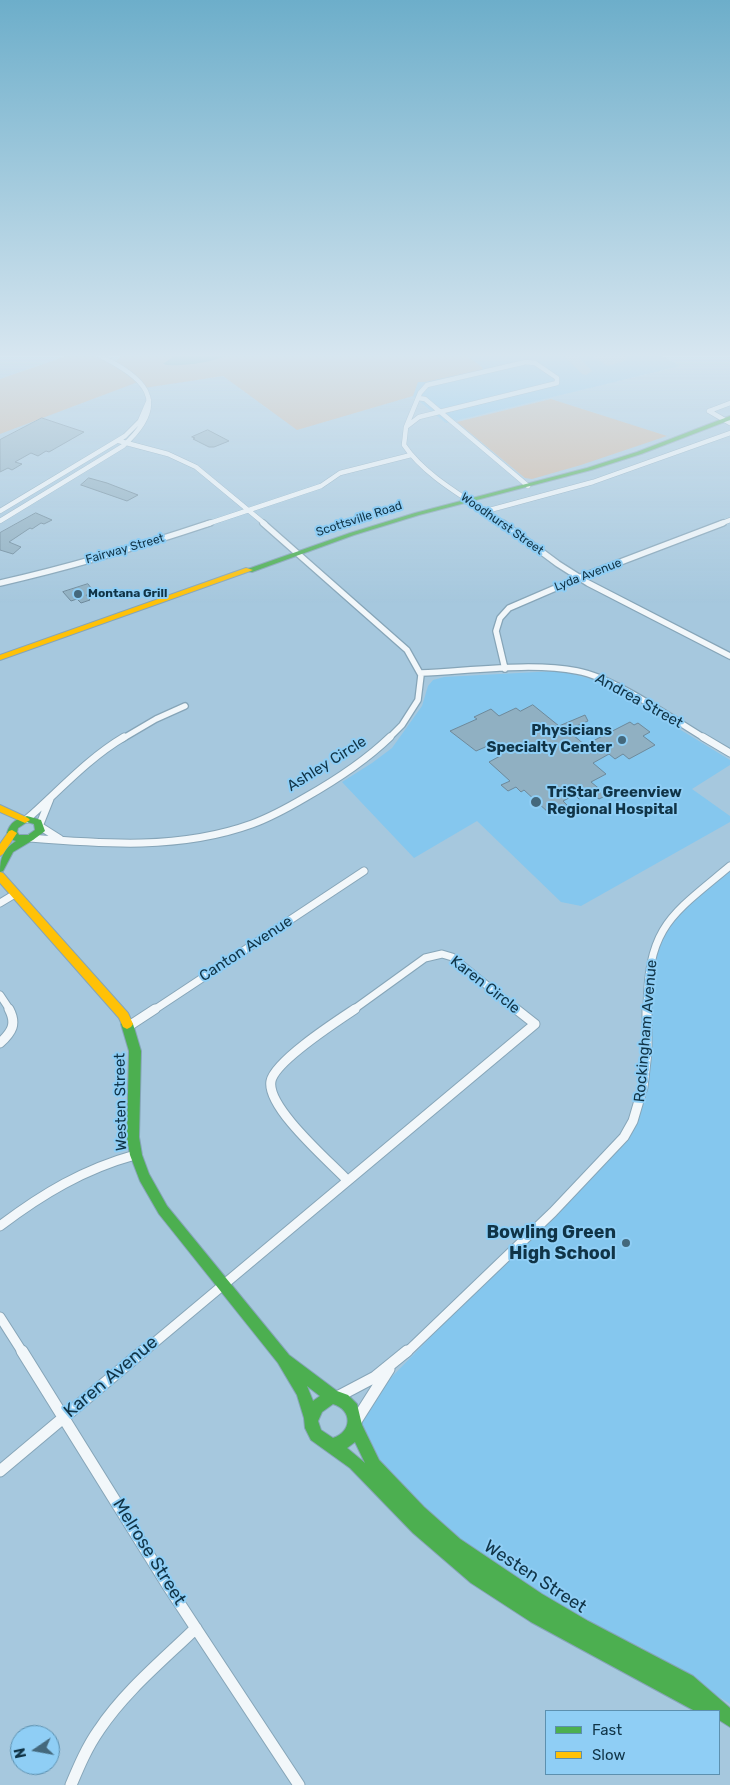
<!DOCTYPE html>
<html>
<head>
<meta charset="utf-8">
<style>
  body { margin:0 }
  #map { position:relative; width:730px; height:1785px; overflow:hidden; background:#a6c8de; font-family:Rubik,sans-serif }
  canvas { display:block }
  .legend { position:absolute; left:545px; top:1710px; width:175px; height:65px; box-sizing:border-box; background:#8fcef5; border:1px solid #5c90af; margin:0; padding:6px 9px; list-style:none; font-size:15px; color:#103447 }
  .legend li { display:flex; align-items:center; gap:10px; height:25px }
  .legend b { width:25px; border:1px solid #5c90af }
  .north { position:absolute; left:10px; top:1725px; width:50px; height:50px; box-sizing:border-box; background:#8fcef5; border:1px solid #5c90af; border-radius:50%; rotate:258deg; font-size:14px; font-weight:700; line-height:20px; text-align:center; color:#103447 }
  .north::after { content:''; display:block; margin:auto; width:18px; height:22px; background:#44687c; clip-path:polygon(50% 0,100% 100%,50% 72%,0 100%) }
</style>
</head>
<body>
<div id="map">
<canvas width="730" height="1785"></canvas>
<ul class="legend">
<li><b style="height:6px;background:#4caf50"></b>Fast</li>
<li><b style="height:6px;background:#ffc107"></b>Slow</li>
</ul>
<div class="north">N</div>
</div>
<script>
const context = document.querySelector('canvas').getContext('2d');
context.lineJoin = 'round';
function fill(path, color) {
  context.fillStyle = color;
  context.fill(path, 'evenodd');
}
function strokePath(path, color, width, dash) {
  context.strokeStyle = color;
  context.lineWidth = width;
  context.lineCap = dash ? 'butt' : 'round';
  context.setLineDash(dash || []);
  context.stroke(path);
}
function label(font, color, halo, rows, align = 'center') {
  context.font = font + ' Rubik,sans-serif';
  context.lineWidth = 4;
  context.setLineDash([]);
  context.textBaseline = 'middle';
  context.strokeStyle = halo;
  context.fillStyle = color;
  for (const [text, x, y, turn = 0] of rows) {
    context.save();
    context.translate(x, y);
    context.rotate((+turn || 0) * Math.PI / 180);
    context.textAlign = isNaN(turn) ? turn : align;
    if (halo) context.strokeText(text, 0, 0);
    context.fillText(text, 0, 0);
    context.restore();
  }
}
const built = new Path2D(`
  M360 353H657L680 366 446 423Z
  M556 671 573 674 596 680 617 691 730 760V765L692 789 730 816V822L581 906 561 902 477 821 414 858 342 782 372 763 392 748 422 706 428 686 433 680 444 677Z
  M730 867V1704L641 1647 586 1624 452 1538 378 1463 359 1428 363 1410 380 1389 621 1141 638 1112 648 982 656 940 676 914Z`);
const green = new Path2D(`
  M75 353H94L114 363 124 353H463L483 368 481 370 425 382H418L413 396 297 430 223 376 144 388 138 382 0 434V379Z
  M551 399 667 436 581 465 532 479 525 478 457 422Z`);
const water = new Path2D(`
  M178 353H225L226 355C217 362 173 368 163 364Z`);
const taxiway = new Path2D(`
  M561 353H575L592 371 586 375 582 374Z
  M587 353H602L609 357H611L608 353H622L626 358 624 361 608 366Z`);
const building = new Path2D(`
  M42 418 84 432 49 452 46 451 38 456 31 453 15 462 22 464 12 470 8 468 0 472V440Z
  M208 430 229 441 214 447H209L193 439 195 438 192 437Z
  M89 478 107 483 138 495 127 501 81 485Z
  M36 513 52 520 44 524 41 523 32 529 30 528 9 542 21 547 13 554 0 550V533Z
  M88 584 95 593 86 595 90 600 81 603 77 599 71 601 63 592Z
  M533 705 559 726 585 715 588 721 567 730 585 745 630 722 634 725 638 723 650 732 643 736 655 745 629 759 623 754 615 759 609 754 593 763 606 774 591 782 607 795 599 799 591 793 579 799 575 795 563 801 567 805 550 814 524 790 521 792 516 787 508 791 501 785 510 781 489 762 502 755 490 745 476 751 450 731 477 719 474 717 491 709 499 716 516 708 520 711Z`);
const streetFar4 = new Path2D(`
  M526 362 535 363 557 378V383L419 417 406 427 420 393 427 385Z
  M418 398 425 399 528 486
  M709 411 730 423
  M709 411 730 403
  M406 427 404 445C426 478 472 501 504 524
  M119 441 168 454 196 467 265 524
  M0 511 125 436 140 421 149 400
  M486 511 593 482 730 433
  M0 521 123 446C173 401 144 376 94 353
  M207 524 321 486 340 473 411 455
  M720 524 730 520`);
const streetFar3 = new Path2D(`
  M263 523 407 650 421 675 418 700 402 725 388 739
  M503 523 558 564 588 583 730 656
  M0 583C71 567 141 546 210 523
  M505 669 496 631 500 618 509 608 581 577 723 523
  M421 673C469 671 531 662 577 671 615 678 671 718 706 739
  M122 739 156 719 185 706`);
const streetFar2 = new Path2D(`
  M703 737 730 753
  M27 819C59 791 87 759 124 737
  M40 824 50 799
  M41 827 60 839
  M30 838C104 844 180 850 252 824 271 817 289 807 306 797 336 780 365 761 390 737
  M0 903 15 894
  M0 995 10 1010
  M154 1010 364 871
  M353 1010 425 958 442 954 452 957 517 1010
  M647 1010C648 926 670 916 730 866`);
const streetFar1 = new Path2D(`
  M129 1026 155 1009
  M0 1043C12 1032 17 1024 9 1009
  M347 1180C329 1161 266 1107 271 1081 275 1061 337 1021 355 1009
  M0 1226C42 1194 84 1169 135 1155
  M0 1317 23 1353
  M142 1353 535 1024 516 1009
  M406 1353 553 1212 624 1137 633 1121 643 1087 647 1052V1009`);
const street = new Path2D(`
  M22 1351 170 1589 299 1785
  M337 1397 375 1377 407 1351
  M356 1421 389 1369
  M0 1471 143 1351
  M71 1785C79 1766 87 1747 99 1730 125 1691 162 1661 196 1628`);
const fast = new Path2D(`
  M730 416V420L641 454 591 470 419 515 354 535 252 572 245 570 350 533 415 513 587 468 637 452Z
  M27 816 41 820 45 831 33 840 13 852 3 871 0 872C0 857 4 849 16 841L13 840 7 833C10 822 17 819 27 816ZM27 822 34 824 35 830 28 835H19L17 832 18 828Z
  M127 1019 131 1021 133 1024 141 1051 139 1137 142 1155 149 1174 167 1206 289 1355 337 1391 348 1395 357 1404 362 1425 379 1460 424 1507 460 1539 542 1594 588 1621 693 1676 730 1708V1727L719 1720V1711H695L531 1622 471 1583 413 1533 350 1468 311 1440 305 1428 304 1418 297 1395 278 1363 159 1214 140 1181 130 1155 127 1137 129 1051 121 1024 123 1021ZM307 1386 320 1396 313 1401ZM333 1404C353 1410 352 1432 333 1438L321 1430 318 1421 322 1412ZM355 1442 365 1463 347 1448Z`);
const slow = new Path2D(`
  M246 568 253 570 0 660V655Z
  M0 805 28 818 30 820 25 823 0 812Z
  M12 830 17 833 3 854 0 856V844L9 831Z
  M0 872 3 873 128 1013 133 1024 131 1027 127 1029 123 1027 119 1018 0 883Z`);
const markers = [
  [78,594,5,"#44687c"],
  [622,740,5,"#44687c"],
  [536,802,6,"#44687c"],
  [626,1243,5,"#44687c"]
];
const farStreetnames = [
  ["Scottsville Road",359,519,-18],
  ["Woodhurst Street",502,524,35],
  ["Fairway Street",125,549,-16],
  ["Lyda Avenue",588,575,-21]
];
const farPoinames = [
  ["Montana Grill",88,594]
];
const streetNames = [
  ["Andrea Street",639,701,29],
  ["Ashley Circle",327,764,-32],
  ["Canton Avenue",246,949,-33],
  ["Karen Circle",485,985,38],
  ["Rockingham Avenue",646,1031,-85],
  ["Westen Street",121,1102,-91]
];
const poiNames = [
  ["Physicians",612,731],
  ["Specialty Center",612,748],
  ["TriStar Greenview",547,793,"left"],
  ["Regional Hospital",547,810,"left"]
];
const nearPoinames = [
  ["Bowling Green",616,1233],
  ["High School",616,1254]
];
const nearStreetnames = [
  ["Karen Avenue",111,1377,-40],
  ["Melrose Street",149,1552,58],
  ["Westen Street",535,1577,33]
];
fill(built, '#85c7ee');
fill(green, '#ceb49e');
fill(water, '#55a49c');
fill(taxiway, '#b0c6d5');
fill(building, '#90b0c2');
strokePath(building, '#6e8a9b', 1);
strokePath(streetFar4, '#86a5b8', 5.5);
strokePath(streetFar3, '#86a5b8', 8);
strokePath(streetFar2, '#86a5b8', 9);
strokePath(streetFar1, '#86a5b8', 11);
strokePath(street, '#86a5b8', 13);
strokePath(fast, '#86a5b8', 2);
strokePath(slow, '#86a5b8', 2);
strokePath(streetFar4, '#f2f7fa', 4.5);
strokePath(streetFar3, '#f2f7fa', 5.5);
strokePath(streetFar2, '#f2f7fa', 7);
strokePath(streetFar1, '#f2f7fa', 9);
strokePath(street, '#f2f7fa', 11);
fill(fast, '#4caf50');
fill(slow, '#ffc107');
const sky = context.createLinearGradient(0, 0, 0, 603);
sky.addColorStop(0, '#6daeca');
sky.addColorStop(0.59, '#d7e6f0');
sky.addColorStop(1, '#d7e6f000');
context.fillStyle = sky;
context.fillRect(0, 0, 730, 603);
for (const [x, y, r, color] of markers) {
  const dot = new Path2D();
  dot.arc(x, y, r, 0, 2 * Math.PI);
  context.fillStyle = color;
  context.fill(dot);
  strokePath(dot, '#8fcef5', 2);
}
label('12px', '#103447', '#8fcef5', farStreetnames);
label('bold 12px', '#103447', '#8fcef5', farPoinames, 'left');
label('15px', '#103447', '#8fcef5', streetNames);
label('bold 15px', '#103447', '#8fcef5', poiNames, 'right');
label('bold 18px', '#103447', '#8fcef5', nearPoinames, 'right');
label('18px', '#103447', '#8fcef5', nearStreetnames);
</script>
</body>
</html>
